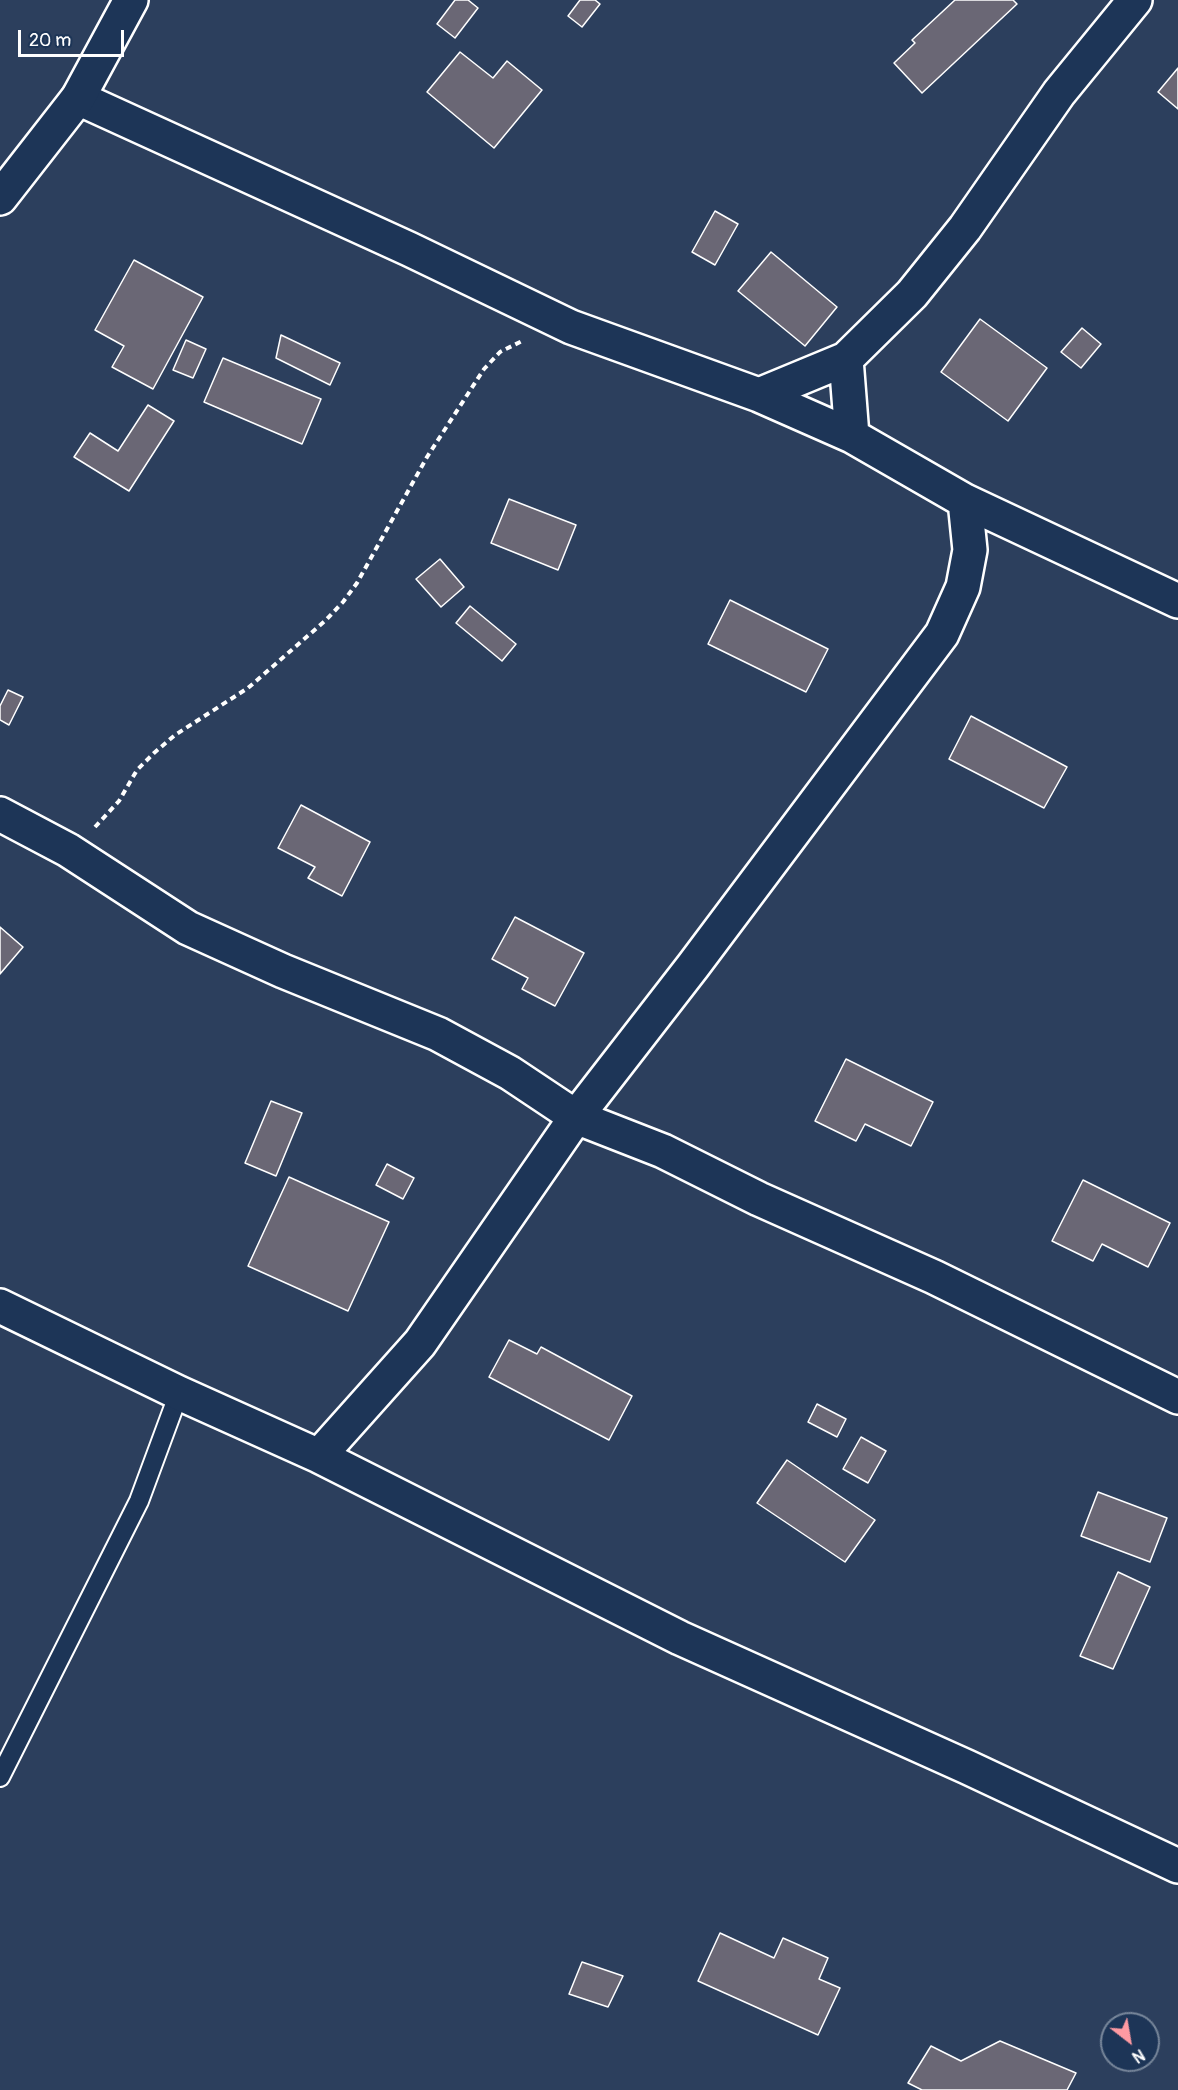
<!DOCTYPE html>
<html>
<head>
<meta charset="utf-8">
<style>
  body { margin:0 }
  #map { position:relative; width:1178px; height:2090px; overflow:hidden; background:#2c3f5d; font-family:Pangolin,sans-serif }
  canvas { display:block }
  .north { position:absolute; left:1100px; top:2012px; width:60px; height:60px; box-sizing:border-box; background:#1d3557; border:2px solid #77869a; border-radius:50%; rotate:149deg; font-size:16px; font-weight:700; line-height:24px; text-align:center; color:#fff }
  .north::after { content:''; display:block; margin:auto; width:21px; height:27px; background:#ff9aa2; clip-path:polygon(50% 0,100% 100%,50% 72%,0 100%) }
  .scale { position:absolute; left:18px; top:30px; width:106px; height:27px; box-sizing:border-box; border:3px solid #fff; border-top:0; padding-left:8px; font-size:18px; line-height:21px; white-space:nowrap; color:#fff; -webkit-text-stroke:4px #1d3557; paint-order:stroke }
</style>
</head>
<body>
<div id="map">
<canvas width="1178" height="2090"></canvas>
<div class="north">N</div>
<div class="scale">20 m</div>
</div>
<script>
const context = document.querySelector('canvas').getContext('2d');
context.lineJoin = 'round';
function fill(path, color) {
  context.fillStyle = color;
  context.fill(path, 'evenodd');
}
function strokePath(path, color, width, dash) {
  context.strokeStyle = color;
  context.lineWidth = width;
  context.lineCap = dash ? 'butt' : 'round';
  context.setLineDash(dash || []);
  context.stroke(path);
}
const building = new Path2D(`
  M455 0H468L478 8 455 38 437 24Z
  M580 0H595L600 4 582 27 568 16Z
  M955 0H1013L1017 4 922 93 894 63 915 43 912 40Z
  M460 52 493 78 507 61 542 90 494 148 427 92Z
  M1178 68V109L1158 92Z
  M715 211 738 224 715 265 692 252Z
  M771 252 837 307 805 346 738 291Z
  M134 260 203 297 153 389 112 367 124 346 95 330Z
  M980 319 1047 368 1008 421 941 372Z
  M1082 328 1101 344 1081 368 1061 352Z
  M281 335 340 363 330 385 276 358Z
  M186 340 206 349 193 378 173 370Z
  M223 358 321 399 302 444 204 402Z
  M148 405 174 421 129 491 74 457 90 433 118 451Z
  M509 499 576 525 558 570 491 543Z
  M440 559 464 587 441 607 416 579Z
  M730 600 828 649 806 692 708 644Z
  M470 606 516 644 502 661 456 623Z
  M8 690 23 697 9 725 0 720V706Z
  M971 716 1067 767 1044 808 949 759Z
  M301 805 370 842 342 896 308 878 315 867 278 848Z
  M515 917 584 953 555 1006 522 989 528 978 492 959Z
  M0 927 23 947 0 974Z
  M846 1059 933 1102 911 1146 865 1124 856 1141 815 1121Z
  M271 1101 302 1113 276 1176 245 1163Z
  M387 1164 414 1178 403 1199 376 1185Z
  M289 1177 389 1222 348 1311 248 1266Z
  M1083 1180 1170 1223 1148 1267 1102 1244 1093 1261 1052 1241Z
  M509 1340 537 1354 541 1347 632 1396 609 1440 489 1377Z
  M817 1404 846 1419 837 1437 808 1422Z
  M861 1437 886 1451 868 1483 843 1469Z
  M787 1460 875 1520 845 1562 757 1503Z
  M1098 1492 1167 1518 1150 1562 1081 1536Z
  M1118 1572 1150 1587 1113 1669 1080 1656Z
  M720 1933 774 1958 783 1938 828 1958 819 1979 840 1988 818 2035 698 1981Z
  M582 1962 623 1976 608 2007 569 1994Z
  M1000 2041 1076 2073 1067 2090H922L908 2083 931 2046 961 2061Z`);
const path = new Path2D(`
  M95 827 119 801 137 770 154 753 175 735 248 688 326 620 343 602 357 583 427 457 484 369 500 352 522 341`);
const lane = new Path2D(`
  M0 1777 139 1501 179 1393`);
const street = new Path2D(`
  M78 98 409 249 571 327 759 395 852 436 965 501 1178 601
  M846 359 852 436
  M759 395 846 359 912 294 965 228 1059 93 1135 0
  M0 814 68 850 188 928 283 971 438 1034 510 1073 576 1117 663 1151 759 1199 934 1277 1178 1397
  M0 1306 179 1393 319 1456 680 1638 967 1767 1178 1866
  M319 1456 420 1343 576 1117 693 966 942 634 963 587 970 550 965 501`);
const secondary = new Path2D(`
  M0 198 78 98 131 0`);
fill(building, '#6a6775');
strokePath(building, '#fff', 1.5);
strokePath(lane, '#fff', 22);
strokePath(street, '#fff', 38);
strokePath(secondary, '#fff', 38);
strokePath(path, '#fff', 4, [6, 4.5]);
strokePath(lane, '#1d3557', 18);
strokePath(street, '#1d3557', 33);
strokePath(secondary, '#1d3557', 33);
</script>
</body>
</html>
